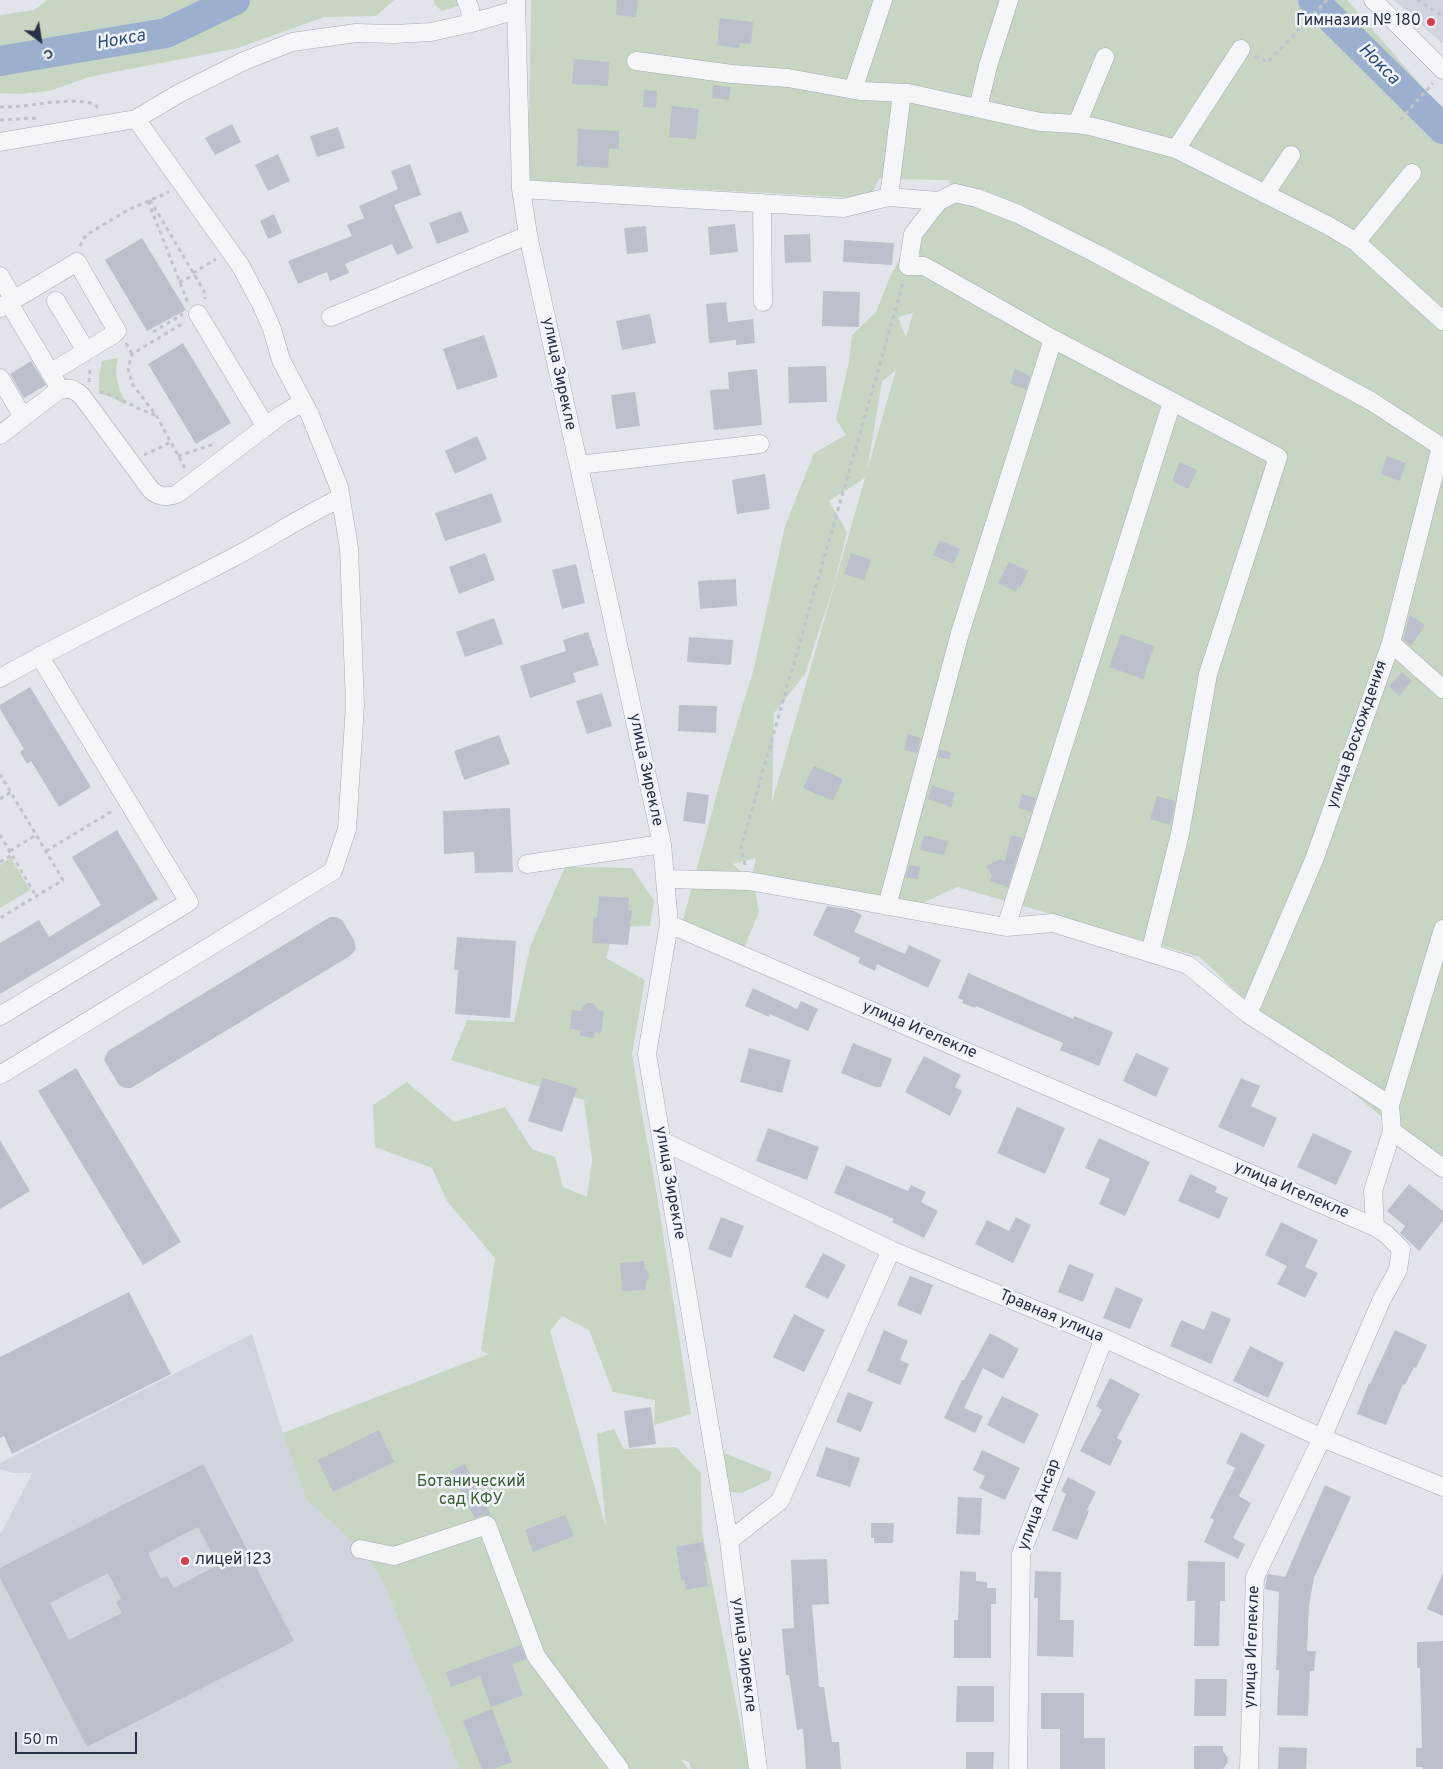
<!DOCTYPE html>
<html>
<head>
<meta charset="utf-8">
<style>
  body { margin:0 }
  #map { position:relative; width:1443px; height:1769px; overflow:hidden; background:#e1e5eb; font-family:Overpass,sans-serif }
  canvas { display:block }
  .north { position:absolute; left:15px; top:15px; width:50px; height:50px; -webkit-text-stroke:4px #f1f4f8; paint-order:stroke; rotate:149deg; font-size:14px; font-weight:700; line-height:20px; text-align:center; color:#283145 }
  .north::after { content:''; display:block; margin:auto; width:18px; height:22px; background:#283145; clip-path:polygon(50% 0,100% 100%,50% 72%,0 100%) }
  .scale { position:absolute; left:15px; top:1732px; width:122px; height:22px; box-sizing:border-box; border:2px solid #283145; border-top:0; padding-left:6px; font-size:15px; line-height:18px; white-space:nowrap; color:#283145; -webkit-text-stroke:4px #f1f4f8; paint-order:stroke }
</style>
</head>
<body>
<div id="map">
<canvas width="1443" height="1769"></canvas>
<div class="north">С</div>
<div class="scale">50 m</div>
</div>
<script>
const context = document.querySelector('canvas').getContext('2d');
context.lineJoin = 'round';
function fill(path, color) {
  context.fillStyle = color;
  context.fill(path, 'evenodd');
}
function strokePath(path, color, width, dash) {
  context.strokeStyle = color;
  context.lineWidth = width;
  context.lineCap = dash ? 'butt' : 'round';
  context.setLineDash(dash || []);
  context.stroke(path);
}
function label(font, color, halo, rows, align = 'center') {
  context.font = font + ' Overpass,sans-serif';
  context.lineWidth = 5;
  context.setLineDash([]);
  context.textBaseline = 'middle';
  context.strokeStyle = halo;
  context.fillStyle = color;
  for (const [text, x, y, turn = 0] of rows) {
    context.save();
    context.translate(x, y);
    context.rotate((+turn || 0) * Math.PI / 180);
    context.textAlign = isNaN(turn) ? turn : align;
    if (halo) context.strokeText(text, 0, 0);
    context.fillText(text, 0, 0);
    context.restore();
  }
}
const built = new Path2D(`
  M1394 0H1443V44Z
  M252 1334 283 1433 306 1499 360 1549 379 1573 460 1769H0V1533L2 1532 32 1473H12L0 1469V1463Z`);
const green = new Path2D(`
  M47 0H394L376 16 324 17 238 48 89 77 49 91 19 94 0 93V15L34 10Z
  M434 0H461L462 5 442 11 435 5Z
  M531 0H1347L1443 111V1165L1383 1118 1257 1012 1200 957 957 887 914 907 752 874 756 858 733 864 754 885 759 912 744 948 682 924 725 763 754 668 785 526 814 453 846 435 836 419 849 361 852 335 876 312 890 277 906 247 926 266 918 252 935 192H948L950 180 879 179 872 193 861 198 528 180ZM913 313 906 337 898 317ZM896 370 867 471 882 381ZM865 478 772 802 774 713 805 674 834 585 847 532 829 501Z
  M118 358C113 375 119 390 127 405L113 398 99 393V375L102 361Z
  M11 858 30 890 0 908V865Z
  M565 867 632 868 654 901 650 926 615 927 606 958 645 980 632 1054 642 1114 657 1195 691 1414 654 1425 655 1400 613 1392 589 1330 562 1316 550 1331 606 1527 597 1434 614 1429 624 1449 676 1447 701 1473 702 1531 749 1769H691L689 1762 681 1759 688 1769H460L379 1573 360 1549 306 1499 283 1433 489 1354 481 1351 495 1258 447 1201 432 1168 375 1147 373 1105 407 1082 454 1122 505 1107 532 1149 555 1157 563 1187 587 1197 592 1160 584 1100 451 1060 467 1020 514 1022 530 947Z
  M721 1452 772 1472 769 1480 742 1493 722 1491Z`);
const river = new Path2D(`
  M1313 0 1443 129
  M0 61 166 33 235 0`);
const building = new Path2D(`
  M617 0H638L636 17 616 15Z
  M720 18 753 22 751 44 740 43 739 48 717 45Z
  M574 59 609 62 608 86 572 84Z
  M713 85 731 87 729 100 712 98Z
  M644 90 657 91 656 108 643 107Z
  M672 106 699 109 696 139 669 137Z
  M232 124 241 142 215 155 205 138Z
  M338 127 345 148 317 157 310 136Z
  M578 129 619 131V149H609L608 168 577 166Z
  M278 154 290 181 268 191 255 165Z
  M410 164 421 195 394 205 413 248 397 255 392 244 345 264 349 273 330 281 327 272 298 284 288 261 352 236 347 225 364 218 359 206 398 189 391 171Z
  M461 211 469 232 437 244 429 223Z
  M274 214 282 233 268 239 260 221Z
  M735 224 738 252 710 255 708 227Z
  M646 226 648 252 627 254 624 228Z
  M810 234 811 262 785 263 784 235Z
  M142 238 186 310 147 331 105 260Z
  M844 240 894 243 892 265 843 262Z
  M823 291 860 292 859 327 822 326Z
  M726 302 728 322 753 319 755 343 736 345V340L709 343 706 304Z
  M650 314 656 343 622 350 616 321Z
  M484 335 498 377 457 390 443 349Z
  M183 343 231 423 196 444 148 364Z
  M31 361 46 385 24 398 10 374Z
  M826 366 827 402 789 403 788 367Z
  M757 369 762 425 714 430 710 390 729 389 728 372Z
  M1015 369 1030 376 1026 390 1010 383Z
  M635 392 640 426 616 429 611 395Z
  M477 436 487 459 455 474 445 451Z
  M1387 456 1406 463 1400 481 1381 474Z
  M1180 462 1197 470 1188 489 1172 481Z
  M765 474 770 509 737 514 732 480Z
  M492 493 502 522 445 541 435 513Z
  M940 540 960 549 953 564 933 555Z
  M485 553 495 580 459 594 449 567Z
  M851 553 871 560 864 580 844 574Z
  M1009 562 1028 571 1020 588 1018 587 1016 592 998 583Z
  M576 564 585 603 562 609 552 570Z
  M736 579 737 606 700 609 698 581Z
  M1410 615 1425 625 1411 646 1403 639Z
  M494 618 503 644 465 657 456 632Z
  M588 632 599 665 573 673 576 682 530 698 520 666 566 651 563 640Z
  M1121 634 1154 646 1143 679 1109 667Z
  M689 637 733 640 731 665 687 662Z
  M1402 672 1412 681 1399 696 1389 686Z
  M30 687 91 787 59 807 31 761 27 764 20 752 24 749 0 709V705Z
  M602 693 612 726 587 734 576 701Z
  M679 705 717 706 716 733 678 731Z
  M908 734 921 738 917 753 904 750Z
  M499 735 510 764 464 780 454 751Z
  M940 749 951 753 949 759 938 757Z
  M814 766 843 779 833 801 803 788Z
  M932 785 955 793 951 807 928 799Z
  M687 792 709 795 705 824 683 821Z
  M1022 794 1036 798 1031 812 1018 807Z
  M1157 796 1175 801 1171 825 1150 819Z
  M510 808 513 872 475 873 474 852 444 854 443 811Z
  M117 830 158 899 0 994V943L39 920 49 937 101 905 72 857Z
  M924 835 948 841 944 855 920 850Z
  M1011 835 1023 838 1008 887 990 881 992 875 986 866 1000 859 1005 861Z
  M909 865 920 867 918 879 906 877Z
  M599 896 629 898 628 910H632L628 945 592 943 594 917H597Z
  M827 906 852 910 862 915 854 932 905 954 909 945 941 960 928 988 877 964 875 971 858 963 860 958 813 935Z
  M330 917H336L342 920 354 940 356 949 350 956 131 1088H125L119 1085 104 1060 108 1051Z
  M457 937 516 941 510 1018 455 1014 458 970H454Z
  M968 973 1073 1019 1074 1016 1113 1032 1099 1066 1060 1050 1063 1043 976 1006 975 1008 962 1003 963 1000 958 998Z
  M753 988 797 1009 801 1001 818 1009 808 1031 770 1014 769 1017 745 1006Z
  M588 1003H593L597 1008V1010L604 1011 601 1033 595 1032 594 1038 580 1036V1030L570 1029 572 1010 582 1011 583 1006Z
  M853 1043 892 1059 881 1087H875L841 1073Z
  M749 1048 791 1060 782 1093 740 1082Z
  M1136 1053 1169 1068 1156 1097 1123 1081Z
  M924 1056 961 1075 955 1087 962 1091 950 1116 905 1092Z
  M76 1068 181 1242 143 1265 38 1091Z
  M543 1078 577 1088 562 1132 528 1121Z
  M1241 1078 1260 1086 1251 1106 1277 1118 1264 1147 1218 1127Z
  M1017 1107 1065 1128 1045 1174 997 1153Z
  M768 1128 819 1147 807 1180 756 1161Z
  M1313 1133 1352 1151 1336 1185 1297 1167Z
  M1099 1138 1150 1162 1125 1216 1099 1204 1110 1179 1085 1168Z
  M0 1140 30 1191 0 1209Z
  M846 1165 908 1191 911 1185 926 1192 921 1202 938 1211 924 1238 892 1222 894 1219 834 1193Z
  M1190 1174 1217 1187 1215 1192 1228 1198 1219 1219 1178 1201Z
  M1409 1184 1443 1211V1221L1419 1251 1400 1233 1405 1226 1387 1211Z
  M721 1217 744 1226 731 1258 708 1249Z
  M1016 1217 1031 1225 1013 1263 975 1244 987 1220 1009 1231Z
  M1281 1222 1318 1240 1305 1267 1318 1273 1305 1298 1277 1284 1287 1266 1265 1255Z
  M823 1253 846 1265 828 1299 805 1287Z
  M644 1261 645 1269 648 1272 649 1278 646 1282V1290L622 1291 620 1263Z
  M1069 1264 1094 1274 1083 1302 1058 1292Z
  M910 1276 933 1285 921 1315 897 1305Z
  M1116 1287 1143 1299 1130 1329 1103 1318Z
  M129 1292 171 1374 12 1454 4 1436 0 1438V1357Z
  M1212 1311 1231 1319 1211 1364 1170 1346 1181 1320 1204 1330Z
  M794 1314 825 1330 804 1372 773 1357Z
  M884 1330 908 1341 900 1360 909 1364 900 1385 867 1371Z
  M1395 1330 1427 1345 1416 1368 1414 1367 1405 1385 1403 1384 1386 1425 1357 1414 1369 1383 1370 1384Z
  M990 1333 1019 1349 1003 1379 983 1368 964 1408 983 1416 975 1433 944 1418 962 1380H964Z
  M1250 1346 1284 1363 1268 1398 1233 1381Z
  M1110 1378 1140 1394 1117 1438 1122 1441 1110 1466 1080 1451 1102 1410 1096 1406Z
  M848 1392 873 1402 861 1432 836 1422Z
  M1002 1396 1039 1414 1024 1444 987 1425Z
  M651 1407 656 1444 629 1448 624 1411Z
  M379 1430 394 1462 333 1492 318 1460Z
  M1241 1432 1265 1445 1239 1496 1251 1503 1233 1538 1245 1544 1238 1559 1204 1542 1214 1520 1210 1518 1235 1468 1226 1463Z
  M826 1447 860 1458 850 1487 816 1476Z
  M982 1450 1020 1468 1005 1500 979 1488 985 1476 973 1470Z
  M203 1464 294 1641 87 1747 0 1578V1568ZM198 1527 218 1565 174 1588 167 1576 161 1579 148 1553ZM108 1573 121 1599 116 1602 122 1613 69 1640 50 1603Z
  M465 1464 491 1515H484L475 1518 450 1471Z
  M1068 1477 1096 1492 1087 1510 1089 1511 1077 1540 1052 1530 1066 1494 1061 1491Z
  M1325 1485 1351 1497 1314 1578 1309 1605 1307 1651H1316L1314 1671H1310L1308 1716 1277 1715 1279 1670H1276L1279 1592 1265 1589 1267 1576 1268 1574 1285 1577Z
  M958 1497 982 1498 980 1535 956 1534Z
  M565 1515 574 1536 533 1552 525 1530Z
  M871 1523H894L893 1543H874V1538H871Z
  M703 1542 706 1561H704L708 1586 686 1590 684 1580H681L676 1547Z
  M827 1559 829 1604 812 1605 819 1687H824L832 1742H839L841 1769H806L803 1729 797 1730 789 1675H786L782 1629 794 1628 791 1560Z
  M1188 1561 1225 1562V1601H1220L1219 1646H1194L1195 1601H1187Z
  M960 1571 976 1572V1581L987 1582V1588H996V1604H991V1658H954V1620H958Z
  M1035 1571 1061 1572 1060 1620H1074L1073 1657 1037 1656 1038 1598H1034Z
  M1443 1573V1616L1427 1609Z
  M1443 1641V1769H1423V1767H1416V1748H1422L1420 1668H1417V1642Z
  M521 1645 526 1659 512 1664 523 1695 491 1707 480 1676 451 1687 446 1672Z
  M1195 1679H1227L1226 1716H1194Z
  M957 1686H994V1722H956Z
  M1041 1693H1084V1738H1105V1769H1060V1729H1041Z
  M492 1709 512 1762 493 1769H482L463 1721Z
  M1194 1746H1223V1751L1228 1758V1762L1223 1769H1194Z
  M1279 1747 1307 1748 1306 1769H1278Z
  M966 1752H994L993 1769H966Z`);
const path = new Path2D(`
  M1417 0 1443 16
  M1255 56 1268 62 1327 0
  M0 107C30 108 61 97 90 103 95 104 97 107 100 110
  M0 120 36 118
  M1400 120 1433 83
  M150 200 204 291 205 299
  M148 201 188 303
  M80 246 86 235 128 210 169 192
  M193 273 216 259
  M179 282 195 275
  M153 332 183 314
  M126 343 132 354
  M89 382 90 368
  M100 392C120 396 136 410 156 415
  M144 455 171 442
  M178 456 214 444
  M185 468 156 415 133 385 128 369 132 354 185 322
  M0 774 63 880 0 918
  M0 799 11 792
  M0 835 36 896
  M10 851 36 835
  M46 851 114 810
  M0 862 12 855
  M745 865 741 847 904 280`);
const minor = new Path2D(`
  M466 0 470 9 471 23
  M516 0 521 189 528 235 662 844 669 924 647 1054 729 1541 758 1769
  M1373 0 1443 70
  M636 61 732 74 788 78 860 91 908 93 1040 122 1077 124 1094 127 1176 149 1329 226 1356 242 1443 321
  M853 90 883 0
  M978 108 988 66 1009 0
  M1077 124 1105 57
  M0 142 136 119 178 94 244 61 292 42 356 33 394 34 431 32 471 23 516 10
  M1176 149 1241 49
  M521 189 843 208 889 197 939 201 955 193 977 198 1018 214 1099 255 1371 401 1443 448
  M1265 194 1291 155
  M889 197 902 93
  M939 201 913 234 908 266H924L1053 339 1278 457 1208 674 1180 834 1150 953
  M762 203 763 302
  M1356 242 1412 173
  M0 276 14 300
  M56 301 86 351
  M9 303 56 382
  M0 308 77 262 117 331 114 334 50 373
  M198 314 266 427
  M331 317 528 235
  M0 378 23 417
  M0 435 60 389H72L81 395 151 490C159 497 167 498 177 494L281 415 303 402
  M579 465 760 444
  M1391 643 1443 689
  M0 678C77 635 156 598 234 557 270 538 304 515 341 498
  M527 864 662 844
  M665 879 749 881 1006 927 1053 923 1150 953 1188 965 1248 1014 1390 1105
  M887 906 960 633 1053 339
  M669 924 1375 1227 1386 1234 1401 1249 1398 1270 1382 1299 1322 1438 1255 1577 1249 1769
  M1006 927 1172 402
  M1248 1014 1314 860 1391 643 1441 447
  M0 1016 189 902 45 665 41 655
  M0 1075 333 871 347 829 355 705 349 548 339 487 310 415 281 360 272 329 261 304 240 265 136 119
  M1392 1131 1443 1168
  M662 1141 891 1250 1104 1338 1322 1438 1443 1487
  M1375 1227 1373 1191 1392 1131 1390 1105 1443 929
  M729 1541 780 1501 891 1250
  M360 1549 394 1556 487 1525 536 1656 620 1769
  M1018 1769 1021 1554 1104 1338`);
const markers = [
  [1431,22,5,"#da3c4c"],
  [185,1561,5,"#da3c4c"]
];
const poiNames = [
  ["Гимназия № 180",1421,22],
  ["лицей 123",195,1561,"left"]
];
const streetNames = [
  ["улица Зирекле",558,374,78],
  ["улица Восхождения",1358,735,-71],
  ["улица Зирекле",645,770,78],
  ["улица Игелекле",919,1031,23],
  ["улица Зирекле",669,1183,80],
  ["улица Игелекле",1291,1191,23],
  ["Травная улица",1051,1317,23],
  ["улица Ансар",1040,1505,-70],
  ["улица Игелекле",1253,1647,-88],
  ["улица Зирекле",743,1655,83]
];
const parkNames = [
  ["Ботанический",471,1483],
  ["сад КФУ",471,1501]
];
const waterNames = [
  ["Нокса",121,41,-10],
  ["Нокса",1378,65,45]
];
fill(built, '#cfd4dd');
fill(green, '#c6d6c2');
strokePath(river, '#9ab0ce', 30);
fill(building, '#bbc0cc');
strokePath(minor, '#a6abb6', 19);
strokePath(path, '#c0c3ca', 3, [4, 4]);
strokePath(minor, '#f5f6f9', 18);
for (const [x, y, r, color] of markers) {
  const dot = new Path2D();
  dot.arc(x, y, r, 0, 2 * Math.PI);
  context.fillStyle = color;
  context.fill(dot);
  strokePath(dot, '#f1f4f8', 2);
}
label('16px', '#283145', '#f1f4f8', poiNames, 'right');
label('16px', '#283145', '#f1f4f8', streetNames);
label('16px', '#3a6234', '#f1f4f8', parkNames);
label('italic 18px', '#2e4d7d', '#f1f4f8', waterNames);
</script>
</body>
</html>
